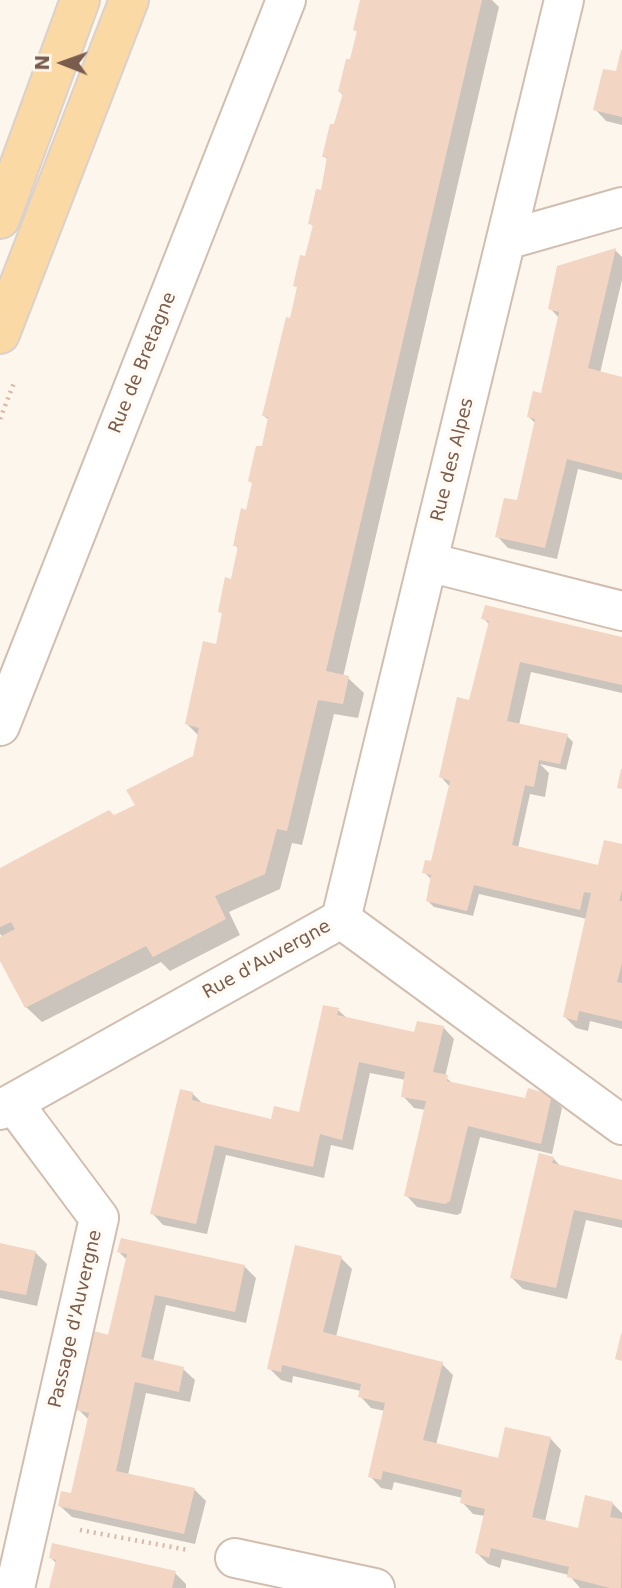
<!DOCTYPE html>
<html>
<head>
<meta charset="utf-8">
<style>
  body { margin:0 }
  #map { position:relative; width:622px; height:1588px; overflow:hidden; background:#fdf6ec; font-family:"DejaVu Sans",sans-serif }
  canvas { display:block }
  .north { position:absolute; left:28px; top:28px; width:70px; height:70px; -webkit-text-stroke:5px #fffaf3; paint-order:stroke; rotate:271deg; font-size:19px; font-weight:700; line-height:28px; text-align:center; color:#7a5c4d }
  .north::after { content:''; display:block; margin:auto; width:24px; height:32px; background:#7a5c4d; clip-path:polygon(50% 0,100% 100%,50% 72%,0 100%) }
</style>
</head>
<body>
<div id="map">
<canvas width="622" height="1588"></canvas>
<div class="north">N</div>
</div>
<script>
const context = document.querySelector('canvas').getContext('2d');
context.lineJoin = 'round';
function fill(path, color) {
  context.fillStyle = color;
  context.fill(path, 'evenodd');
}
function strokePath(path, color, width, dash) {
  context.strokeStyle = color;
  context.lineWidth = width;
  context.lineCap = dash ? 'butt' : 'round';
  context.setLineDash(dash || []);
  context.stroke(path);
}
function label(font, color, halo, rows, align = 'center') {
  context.font = font + ' "DejaVu Sans",sans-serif';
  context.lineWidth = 7;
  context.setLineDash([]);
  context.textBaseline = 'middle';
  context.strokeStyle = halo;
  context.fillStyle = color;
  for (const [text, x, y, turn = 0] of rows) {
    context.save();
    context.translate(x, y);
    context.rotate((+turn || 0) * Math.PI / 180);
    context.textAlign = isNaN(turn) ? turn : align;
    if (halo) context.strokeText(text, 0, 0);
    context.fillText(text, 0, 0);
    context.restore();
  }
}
const shadow = new Path2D(`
  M362 0H492L499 7 343 677 348 678 364 693 358 718 334 714 302 845 292 843 280 889 229 912 240 935 170 971 161 962 42 1022 26 1007 0 957V939L3 937 0 934V870L137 806 195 757 199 736 187 724 217 646 223 615 220 611 232 581 239 549 235 545 248 512 263 448 269 420 264 416 292 320 299 289 295 285 306 258 314 227 310 223 322 192 328 160 324 156 344 96 340 92 352 61 358 33 355 29Z
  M622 53V125L606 121 595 109 617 73Z
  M615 250 622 257V280L600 373 622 379V480L578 469 557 559 508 548 497 536 518 502 535 423 529 417 542 395 559 318 550 308Z
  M483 618 622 638V693L531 672 519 725 567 736 573 742 566 770 540 764 549 773 545 797 530 794 518 848 600 867 622 846V1029L590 1021 588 1031 576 1028 565 1017 587 919 479 894 473 916 434 907 428 901 432 880 424 872 432 863 450 787 441 777 471 702 489 624Z
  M338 1010 348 1019 416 1034 443 1027 454 1039 445 1077 455 1085 527 1100 551 1096 562 1108 552 1154 480 1137 461 1213 457 1215 417 1207 406 1195 426 1110 414 1108 403 1096 406 1080 370 1073 353 1150 331 1145 324 1178 226 1155 207 1234 163 1225 152 1213 192 1093 203 1104 272 1121 300 1114Z
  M553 1158 562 1168 622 1181V1228L586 1220 567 1299 523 1289 512 1278Z
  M0 1245 36 1253 47 1264 37 1306 0 1298Z
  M119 1252 245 1267 256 1278 246 1323 166 1305 153 1362 183 1369 195 1380 190 1402 146 1393 128 1475 194 1489 206 1501 195 1544 72 1517 60 1506 72 1495 89 1420 78 1409 110 1337 127 1260Z
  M341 1258 352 1269 336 1337 442 1364 453 1375 436 1445 499 1460 550 1438 561 1450 545 1522 580 1530 612 1503 622 1513V1588H580L569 1575 502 1559 500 1568 488 1564 477 1553 485 1516 473 1514 462 1502 463 1498 394 1482 392 1490 381 1488 370 1476 385 1411 371 1408 360 1396 361 1391 293 1376 292 1383 281 1380 269 1368Z
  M51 1558 175 1573 186 1584V1588H50L56 1563Z`);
const building = new Path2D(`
  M360 0H482L326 671 349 676 343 704 318 700 287 831 277 829 265 874 215 896 226 919 153 957 146 946 25 1008 0 961V937L15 929 11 922 0 927V868L109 810 114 815 135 805 126 790 193 756 199 728 185 724 203 641 216 644 222 613 218 612 225 577 231 579 238 546H233L241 508 246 510 252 483 248 481 256 446H262L268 417 262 416 286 317 290 318 297 287 293 286 300 255 305 256 313 225 308 224 316 189 321 190 327 157H322L330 124H334L343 93 338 92 346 59H350L357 31 353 30Z
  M621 50H622V117L593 110 603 69 616 71Z
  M616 248 588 368 622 377V473L567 459 545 548 495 537 504 498 517 500 535 419 527 417 530 403 533 391 541 393 559 312 548 309 557 266Z
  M485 605 622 637V685L520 662 507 721 568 734 560 764 539 760 534 787 525 785 512 845 598 865 604 840 622 844V890L619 901H622V963L617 982 622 983V1021L579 1011 577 1021 563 1017 591 893 584 892 580 910 474 885 467 911 426 901 431 875 422 873 425 860 431 861 450 781 439 777 457 697 469 700 489 621 481 619Z
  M621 769H622V789L617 788Z
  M323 1005 339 1008 337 1015 414 1032 417 1021 444 1026 433 1072 448 1075 447 1081 525 1098 528 1088 552 1095 541 1144 468 1126 450 1201 445 1204 404 1196 426 1101 401 1097 405 1072 359 1062 342 1140 320 1134 313 1167 215 1145 196 1224 150 1214 180 1089 193 1092 192 1100 271 1119 274 1106 299 1112Z
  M539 1153 554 1157 552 1163 622 1180V1220L574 1210 556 1288 510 1278Z
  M121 1238 245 1265 235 1312 155 1295 141 1357 184 1367 179 1392 135 1382 116 1471 195 1488 184 1534 58 1506 61 1491 71 1493 89 1413 76 1410 94 1331 108 1335 127 1254 117 1252Z
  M0 1243 36 1251 26 1295 0 1290Z
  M295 1245 342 1256 323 1332 443 1362 423 1440 498 1458 505 1427 551 1437 532 1517 578 1528 585 1495 613 1502 610 1517 622 1519 621 1588H610L567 1577 569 1567 491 1548 489 1558 475 1553 485 1509 460 1503 462 1490 383 1471 381 1480 368 1477 385 1403 358 1397 361 1384 282 1365 281 1372 267 1369Z
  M621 1334H622V1361L615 1359Z
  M52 1543 176 1571 172 1588H49L56 1560 49 1558Z`);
const path = new Path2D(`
  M0 419 15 380
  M80 1530 188 1550`);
const minor = new Path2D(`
  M506 240 622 207
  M428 562 622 611
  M0 726 286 0
  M341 919 564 0
  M13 1103 99 1218 15 1588
  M0 1110 341 919 622 1125
  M235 1558 375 1588`);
const major = new Path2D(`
  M0 219 80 0
  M0 334 129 0`);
const streetNames = [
  ["Rue de Bretagne",143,363,-68],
  ["Rue des Alpes",453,460,-76],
  ["Rue d'Auvergne",267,960,-29],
  ["Passage d'Auvergne",76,1319,-77]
];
fill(shadow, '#0003');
fill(building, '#f3d5c3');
strokePath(minor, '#d1beb0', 42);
strokePath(major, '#dad1cd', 42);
strokePath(path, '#d9b8a5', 4.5, [2, 5]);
strokePath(minor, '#fff', 38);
strokePath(major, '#fbd9a5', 38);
label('18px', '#7a5c4d', '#fffaf3', streetNames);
</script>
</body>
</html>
